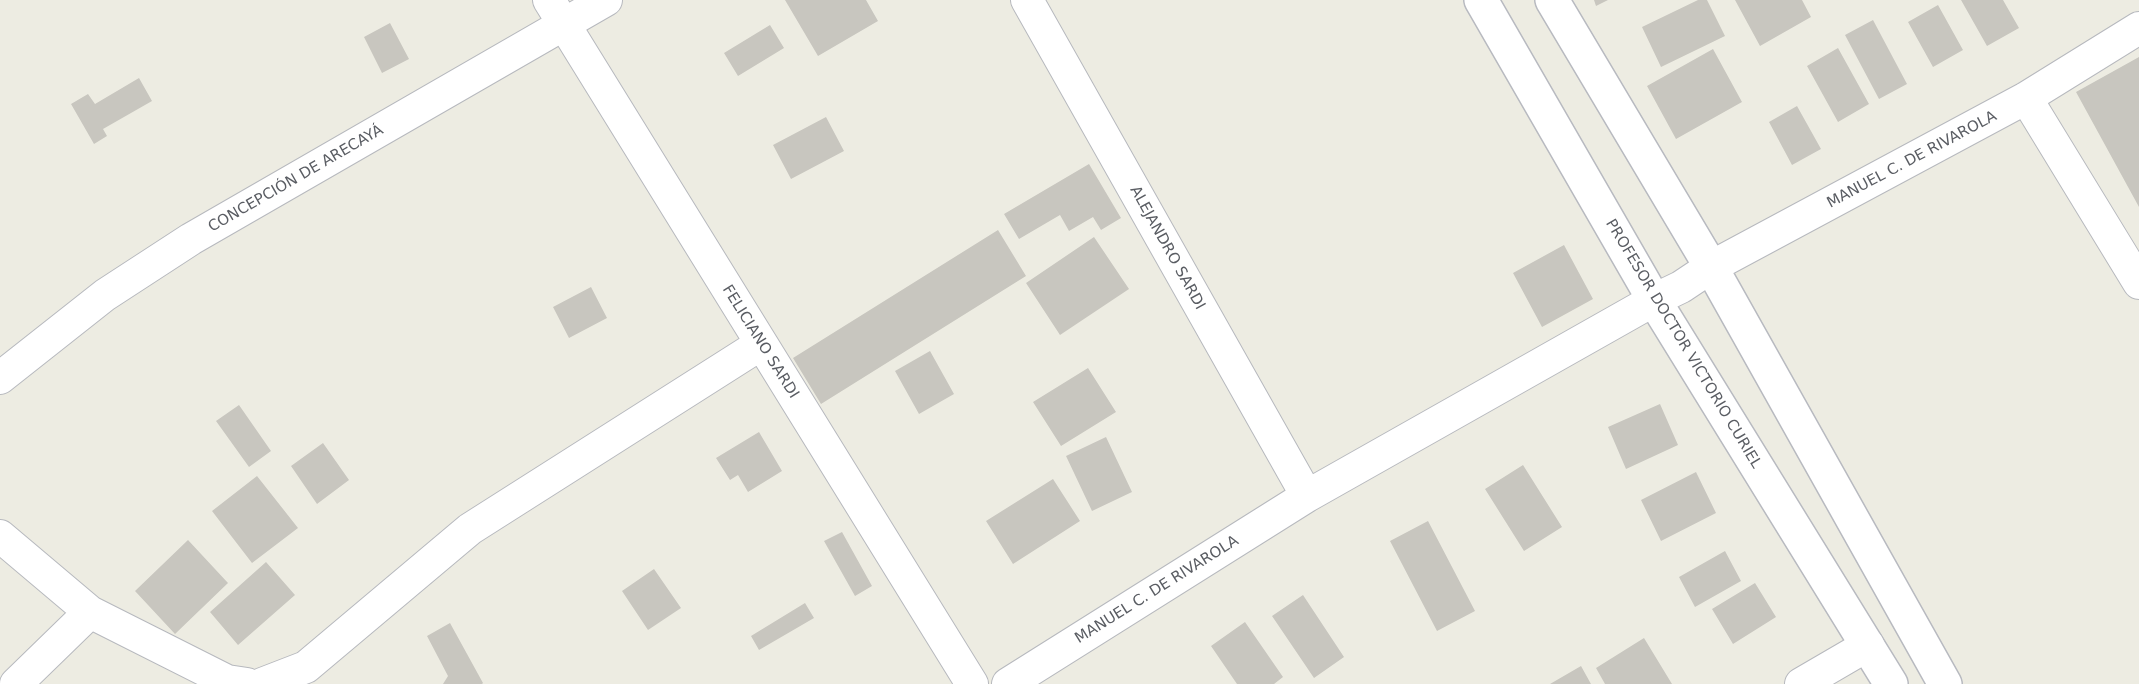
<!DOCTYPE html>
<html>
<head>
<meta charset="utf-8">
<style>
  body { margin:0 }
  canvas { display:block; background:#edece2 }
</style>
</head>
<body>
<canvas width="2139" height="684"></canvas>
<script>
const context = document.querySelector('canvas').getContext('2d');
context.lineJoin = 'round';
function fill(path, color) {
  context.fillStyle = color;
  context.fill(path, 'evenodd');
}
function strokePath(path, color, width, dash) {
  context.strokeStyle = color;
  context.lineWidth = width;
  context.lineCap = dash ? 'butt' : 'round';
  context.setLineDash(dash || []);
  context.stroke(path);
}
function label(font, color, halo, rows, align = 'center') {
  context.font = font + ' "DejaVu Sans",sans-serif';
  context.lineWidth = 4.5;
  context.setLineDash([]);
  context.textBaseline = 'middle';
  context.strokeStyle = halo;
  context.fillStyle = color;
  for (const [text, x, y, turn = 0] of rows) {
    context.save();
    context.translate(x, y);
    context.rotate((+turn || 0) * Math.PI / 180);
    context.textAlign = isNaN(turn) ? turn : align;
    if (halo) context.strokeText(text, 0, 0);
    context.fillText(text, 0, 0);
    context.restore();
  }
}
const building = new Path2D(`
  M785 0H866L878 21 818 56Z
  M1594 0H1608L1596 6Z
  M1698 0H1707L1725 36 1661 67 1642 27Z
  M1735 0H1802L1811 17 1760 46Z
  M1961 0H2003L2019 28 1987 46Z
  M1938 5 1963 50 1933 67 1908 22Z
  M1873 20 1907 84 1879 99 1845 35Z
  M390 23 409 59 382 73 364 37Z
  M770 25 784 48 738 76 724 53Z
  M1838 48 1869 104 1838 122 1807 66Z
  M1713 49 1742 102 1676 139 1647 86Z
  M2139 57V207L2076 92Z
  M139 78 152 101 103 129 107 136 94 144 71 104 88 94 95 104Z
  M1797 106 1821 149 1792 165 1769 122Z
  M826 117 844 151 791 179 773 145Z
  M1089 164 1121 218 1101 230 1093 217 1069 231 1060 215 1019 239 1004 214Z
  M998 230 1026 276 821 404 793 358Z
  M1094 237 1129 289 1060 335 1026 283Z
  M1564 245 1593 299 1542 327 1513 273Z
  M591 287 607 318 569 338 553 307Z
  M930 351 954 394 919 414 895 371Z
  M1088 368 1116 412 1061 446 1033 402Z
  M1660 404 1678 445 1626 469 1608 427Z
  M239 405 271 451 249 467 216 421Z
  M759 432 782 471 748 492 738 475 730 480 716 458Z
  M1106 437 1132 492 1092 511 1066 456Z
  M323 443 349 480 317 504 291 466Z
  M1523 465 1562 527 1524 551 1485 489Z
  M1696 472 1716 513 1661 541 1641 500Z
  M257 476 298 528 252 563 212 511Z
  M1053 479 1080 521 1013 564 986 521Z
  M1428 521 1475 611 1437 631 1390 541Z
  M842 532 872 586 855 596 824 541Z
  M188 540 228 583 175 634 135 591Z
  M1725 551 1741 581 1695 607 1679 577Z
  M266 562 295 595 238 645 210 612Z
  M654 569 681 608 648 630 622 591Z
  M1755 583 1776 617 1733 644 1712 609Z
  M1303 595 1344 657 1314 678 1272 616Z
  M805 603 814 618 759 650 751 636Z
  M1245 622 1283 677 1274 684H1237L1211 646Z
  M450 623 483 683 482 684H443L448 676 427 636Z
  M1644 638 1672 684H1605L1596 668Z
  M1581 666 1591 684H1550Z`);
const street = new Path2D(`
  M549 0 972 684
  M1027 0 1307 496
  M2026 98 2139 283
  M0 378 105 295 191 239 606 0
  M0 536 90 612 227 681 247 684
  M16 684 90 612
  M262 684 306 667 470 529 761 344
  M1008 684 1307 496 1654 300 1681 287 1711 267 2026 98 2139 28
  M1801 684 1868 645`);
const secondary = new Path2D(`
  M1481 0 1654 300 1891 684
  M1552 0 1711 267 1945 684`);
const streetNames = [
  ["MANUEL C. DE RIVAROLA",1912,160,-28],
  ["CONCEPCIÓN DE ARECAYÁ",296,179,-30],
  ["ALEJANDRO SARDI",1167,248,61],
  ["FELICIANO SARDI",760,342,58],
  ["PROFESOR DOCTOR VICTORIO CURIEL",1683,344,59],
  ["MANUEL C. DE RIVAROLA",1157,590,-32]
];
fill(building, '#c8c6bf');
strokePath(street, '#b7b9be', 34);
strokePath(secondary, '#b8bac0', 36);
strokePath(street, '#fff', 32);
strokePath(secondary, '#fff', 33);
label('15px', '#5a5d63', '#fff', streetNames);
</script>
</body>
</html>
